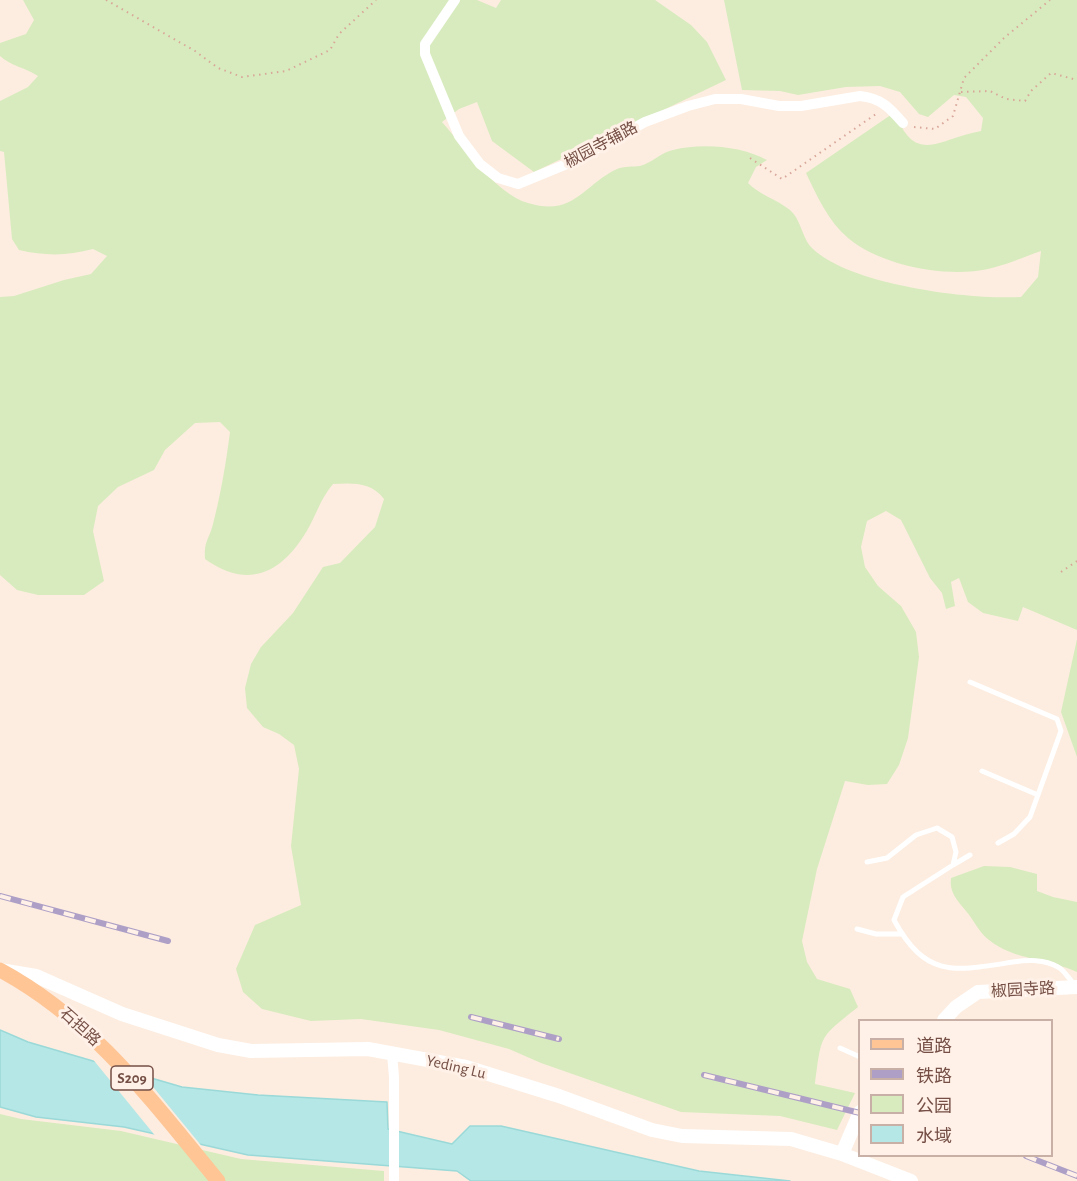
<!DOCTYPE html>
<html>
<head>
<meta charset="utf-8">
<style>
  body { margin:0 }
  #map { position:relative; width:1077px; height:1181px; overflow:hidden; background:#fdede0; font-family:"Alegreya Sans","Noto Sans SC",sans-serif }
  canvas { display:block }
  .legend { position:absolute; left:858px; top:1019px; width:195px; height:138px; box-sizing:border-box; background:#fff1e7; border:2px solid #c8b0a7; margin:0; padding:8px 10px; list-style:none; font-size:18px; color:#754f46 }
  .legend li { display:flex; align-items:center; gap:12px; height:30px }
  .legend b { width:30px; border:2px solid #c8b0a7 }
</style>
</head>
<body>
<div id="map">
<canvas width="1077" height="1181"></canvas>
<ul class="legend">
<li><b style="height:8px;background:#ffc595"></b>道路</li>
<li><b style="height:8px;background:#ad9fc6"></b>铁路</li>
<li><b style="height:16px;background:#d8ebbe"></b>公园</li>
<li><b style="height:16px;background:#b4e7e6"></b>水域</li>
</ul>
</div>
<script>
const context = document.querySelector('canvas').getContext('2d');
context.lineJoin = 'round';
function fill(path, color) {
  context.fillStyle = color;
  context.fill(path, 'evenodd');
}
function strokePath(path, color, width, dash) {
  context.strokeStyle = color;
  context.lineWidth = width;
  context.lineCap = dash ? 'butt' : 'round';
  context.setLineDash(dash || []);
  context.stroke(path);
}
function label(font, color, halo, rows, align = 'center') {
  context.font = font + ' "Alegreya Sans","Noto Sans SC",sans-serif';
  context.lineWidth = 6;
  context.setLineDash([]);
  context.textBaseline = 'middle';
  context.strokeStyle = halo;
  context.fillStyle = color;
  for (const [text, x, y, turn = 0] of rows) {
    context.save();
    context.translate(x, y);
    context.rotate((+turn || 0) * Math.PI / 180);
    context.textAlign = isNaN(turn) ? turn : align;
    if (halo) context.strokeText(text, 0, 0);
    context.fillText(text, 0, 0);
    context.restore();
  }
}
const green = new Path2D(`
  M23 0H477L496 8 501 0H655L691 25 707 42 726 80 534 172 492 141 477 102 459 109 442 122C464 147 496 194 528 203 574 217 583 185 617 169 624 166 633 167 640 166 652 163 661 152 673 150 702 143 741 146 767 160L756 167 748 183C760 195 776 199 790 210 800 218 802 236 810 246 846 285 970 300 1021 297L1038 277 1041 251C1024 257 1006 265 988 269 947 278 881 266 848 238 828 221 817 196 806 173L895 112C915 167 940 138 981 131L983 118 966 97 954 95 928 117 919 114 900 92 880 86 846 87 798 95 780 91 742 90 724 0H1077V630L1023 607 1018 621 983 613 968 602 959 578 951 582 955 606 946 609 942 593 930 578 901 520 886 511 867 521 861 547 865 567 878 586 901 606 916 632 919 657 908 738 899 765 887 784 868 785 845 781 817 869 802 941 807 962 817 979 850 989 858 1007C818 1039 822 1034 815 1084L855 1093 837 1130 780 1116 681 1112 541 1063 509 1049 439 1030 361 1019 311 1021 262 1009 243 992 236 969 255 925 301 905 291 846 299 769 294 745 279 734 263 727 247 708 245 688 251 664 261 647 293 613 323 567 340 563 375 527 384 499C371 482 353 483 333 484 319 500 315 520 303 537 277 577 244 587 205 559 204 540 209 540 213 524 221 493 226 463 230 432L220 422 195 423 165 450 154 470 118 487 98 506 93 531 104 581 84 595H38L17 590 0 575V297L14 296 64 280 91 274 107 256 93 249C67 256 45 256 19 250L12 239 4 152 0 151V101L28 87 38 76C26 68 9 65 0 56V43L26 34 34 20Z
  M1077 639V757L1061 712Z
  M984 866 1010 867 1037 874V891L1053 897 1077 902V972C1050 959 1013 960 989 940 980 934 973 919 966 911 957 900 949 892 951 878Z
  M0 1114 21 1119 121 1131 241 1159 384 1171V1181H0Z`);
const water = new Path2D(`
  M0 1030 28 1042 182 1087 258 1095 387 1102 388 1129 452 1144 470 1126H501L699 1171 790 1181H471L457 1171 248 1155 124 1127 36 1117 0 1107Z`);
const pier = new Path2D(`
  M91 1057 140 1071 204 1149 157 1138Z`);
const path = new Path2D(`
  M106 0 195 51 218 68 242 77 286 71 330 50 339 34 376 0
  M961 92 990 91 1006 99 1025 101 1031 91 1051 73 1077 80
  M914 127 935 129 953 116 964 78 1004 38 1050 0
  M750 158 782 179 876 114
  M1061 572 1077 561`);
const lane = new Path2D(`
  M970 682 1057 719 1061 731 1030 817 1014 834 998 843
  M982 771 1038 795
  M867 862 887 858 916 835 937 828 952 837 956 852 953 865 903 897 894 920C926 979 955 971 1013 962 1028 960 1044 959 1058 967 1064 970 1069 979 1074 984
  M953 865 970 855
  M857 929 876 934H902
  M840 1048 860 1057`);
const street = new Path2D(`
  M455 0 425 44V54L459 136 480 164 498 178 518 184 574 161 645 122 688 106 715 99H741L779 106H801L860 96C881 98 890 108 903 123
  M392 1054 394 1077V1181`);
const secondary = new Path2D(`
  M0 970 36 976 122 1014 218 1045 251 1051 368 1049 466 1067 559 1096 652 1130 682 1136 791 1139 842 1154 911 1181
  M944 1020 956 1007 978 992 1077 987
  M842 1154 860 1112`);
const primary = new Path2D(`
  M0 970C93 1020 152 1101 218 1181`);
const rail = new Path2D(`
  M0 896 168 941
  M471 1017 559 1039
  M704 1075 860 1113
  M1026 1156 1077 1176`);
const shields = [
  [132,1078,42]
];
const shieldNames = [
  ["S209",132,1078]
];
const streetNames = [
  ["椒园寺辅路",601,145,-28],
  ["椒园寺路",1023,990,-3],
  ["石担路",80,1027,42],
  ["Yeding Lu",456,1067,13]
];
fill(green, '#d8ebbe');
fill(water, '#b4e7e6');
strokePath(water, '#9ad9d8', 1.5);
fill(pier, '#fdede0');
strokePath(path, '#d8a79a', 2, [1.5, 4.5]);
strokePath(lane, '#fff', 5);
strokePath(street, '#fff', 10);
strokePath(secondary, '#fff', 14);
strokePath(primary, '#ffc595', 15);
strokePath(rail, '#ad9fc6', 6);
strokePath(rail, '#fff1e7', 4, [11]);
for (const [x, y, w] of shields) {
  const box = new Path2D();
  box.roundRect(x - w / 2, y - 12, w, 24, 4.5);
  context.fillStyle = '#fff1e7';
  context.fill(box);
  strokePath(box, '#754f46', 1.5);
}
label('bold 15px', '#754f46', null, shieldNames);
label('16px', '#754f46', '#fff1e7', streetNames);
</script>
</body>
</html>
